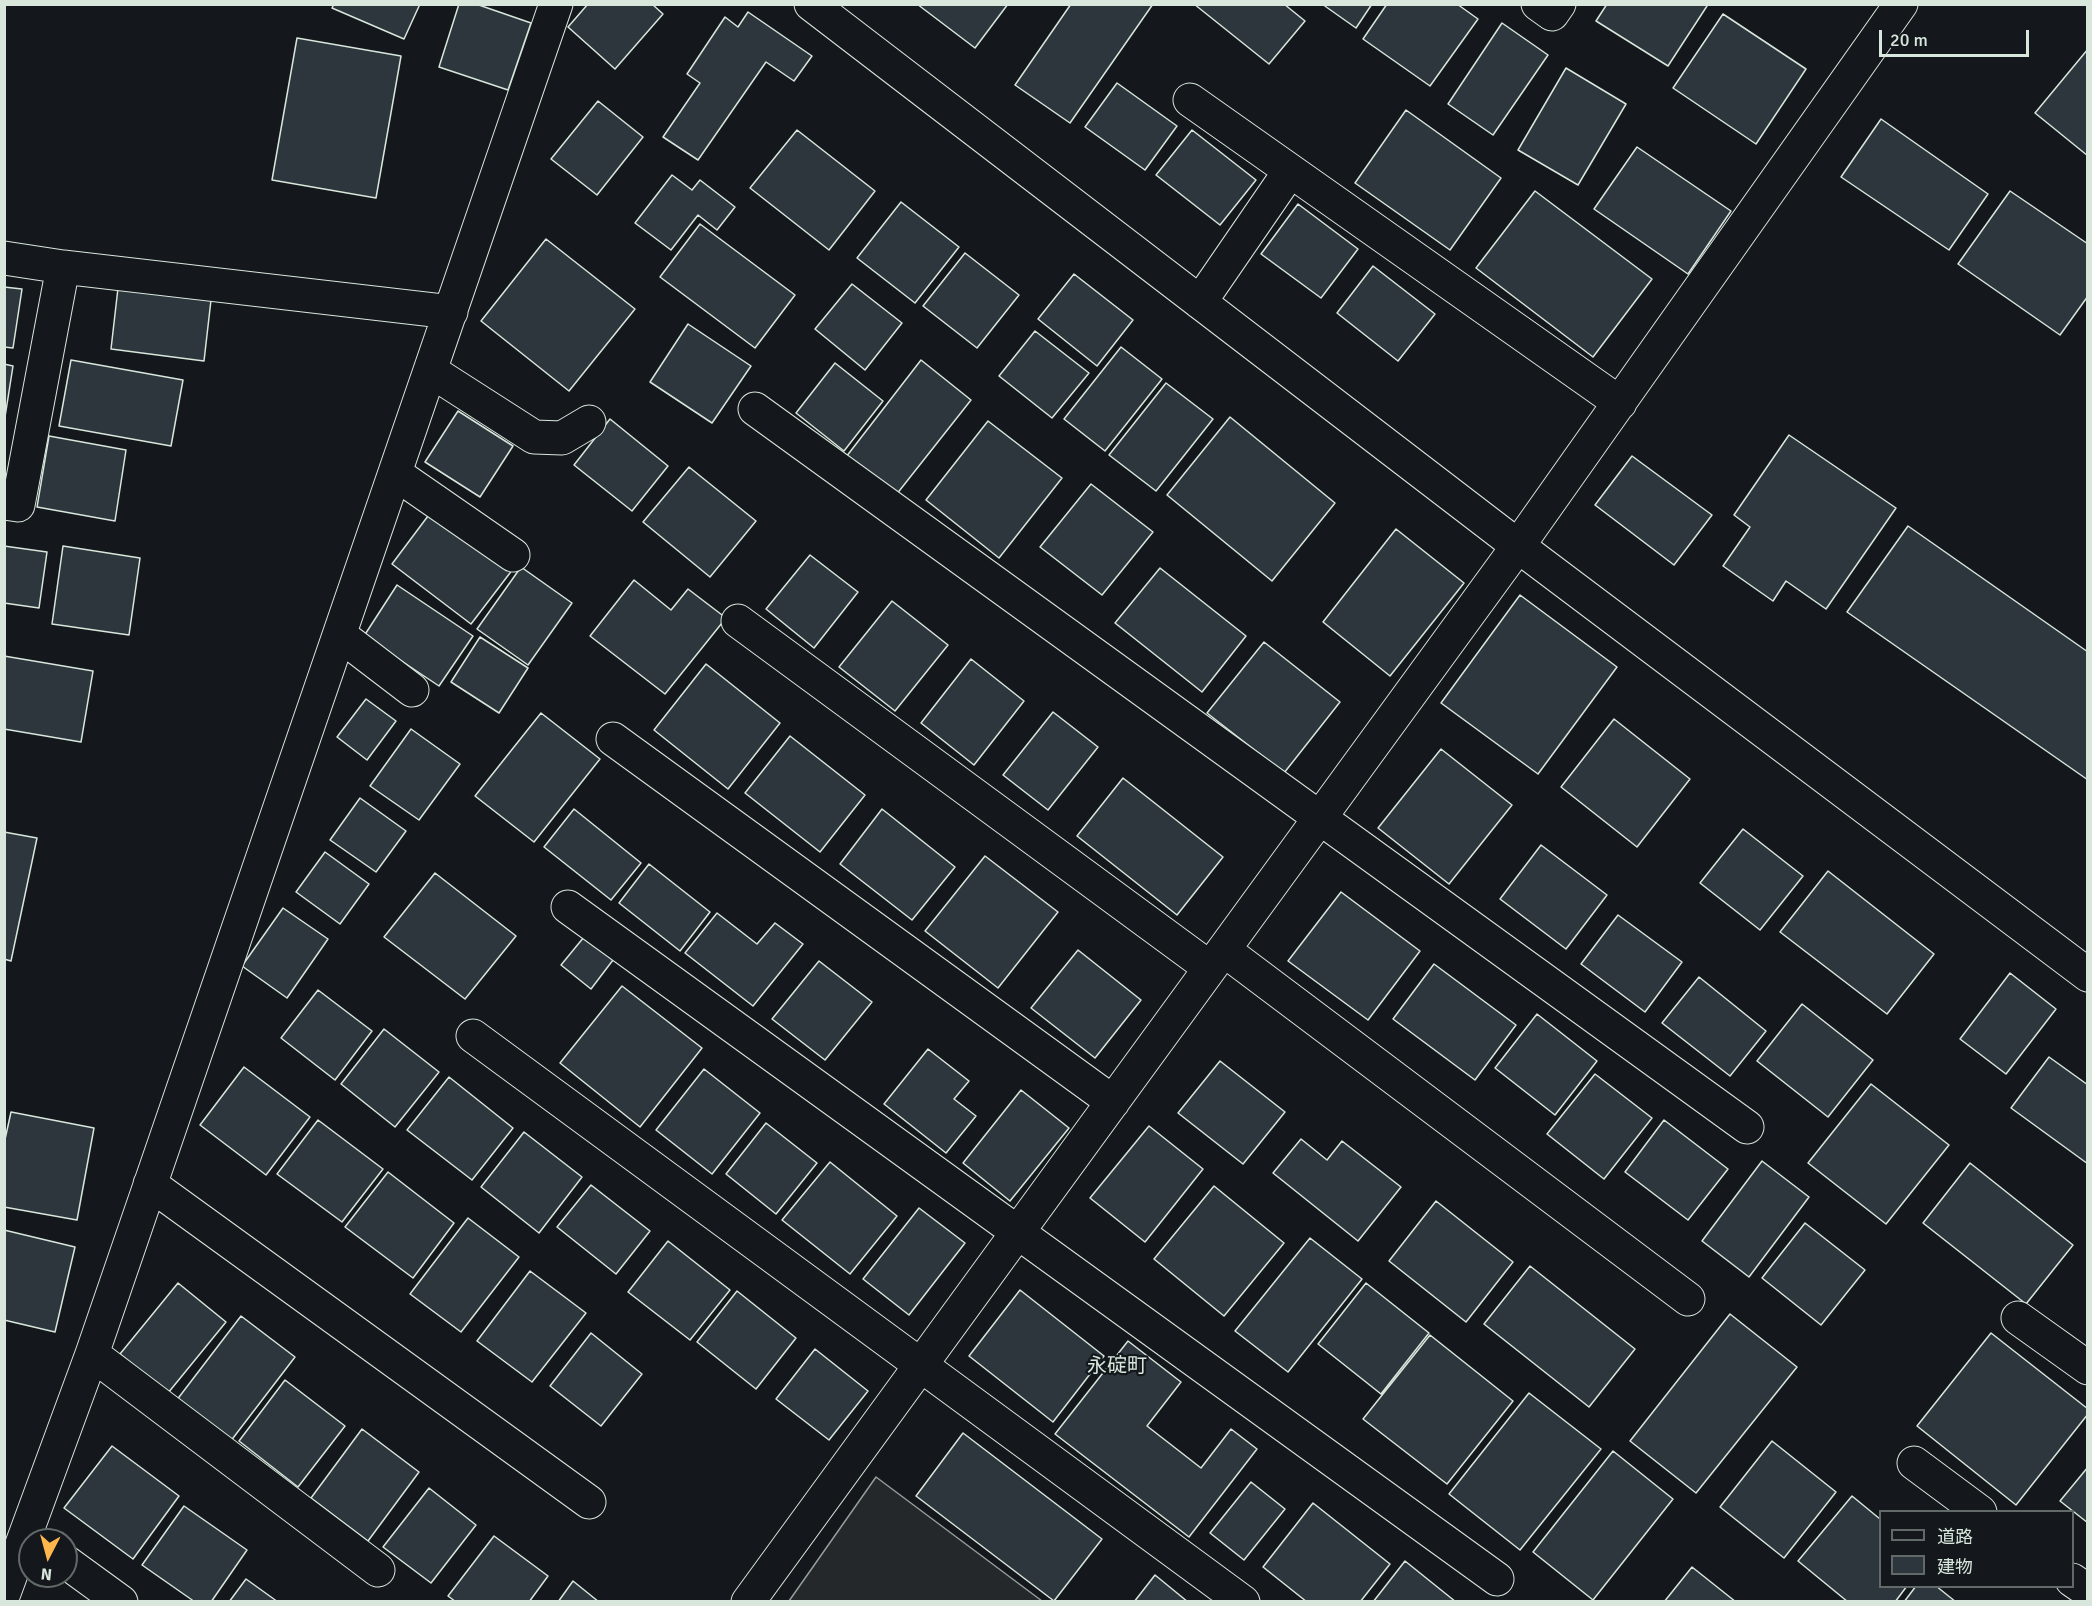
<!DOCTYPE html>
<html>
<head>
<meta charset="utf-8">
<style>
  body { margin:0 }
  #map { position:relative; width:2092px; height:1606px; overflow:hidden; background:#14181c; font-family:Signika,"Noto Sans JP",sans-serif }
  canvas { display:block }
  .frame { position:absolute; inset:0; border:6px solid #d8e6dc; pointer-events:none }
  .legend { position:absolute; left:1879px; top:1510px; width:195px; height:78px; box-sizing:border-box; background:#14181c; border:2px solid #626a69; margin:0; padding:8px 10px; list-style:none; font-size:18px; color:#d8e6dc }
  .legend li { display:flex; align-items:center; gap:12px; height:30px }
  .legend b { width:30px; border:2px solid #626a69 }
  .north { position:absolute; left:18px; top:1528px; width:60px; height:60px; box-sizing:border-box; background:#14181c; border:2px solid #626a69; border-radius:50%; rotate:186deg; font-size:16px; font-weight:700; line-height:24px; text-align:center; color:#d8e6dc }
  .north::after { content:''; display:block; margin:auto; width:21px; height:27px; background:#ffb74d; clip-path:polygon(50% 0,100% 100%,50% 72%,0 100%) }
  .scale { position:absolute; left:1879px; top:30px; width:150px; height:27px; box-sizing:border-box; border:3px solid #d8e6dc; border-top:0; padding-left:8px; font-size:18px; line-height:21px; white-space:nowrap; color:#d8e6dc; -webkit-text-stroke:4px #14181c; paint-order:stroke }
</style>
</head>
<body>
<div id="map">
<canvas width="2092" height="1606"></canvas>
<div class="frame"></div>
<ul class="legend">
<li><b style="height:8px;background:#14181c"></b>道路</li>
<li><b style="height:16px;background:#2c363c"></b>建物</li>
</ul>
<div class="north">N</div>
<div class="scale">20 m</div>
</div>
<script>
const context = document.querySelector('canvas').getContext('2d');
context.lineJoin = 'round';
function fill(path, color) {
  context.fillStyle = color;
  context.fill(path, 'evenodd');
}
function strokePath(path, color, width, dash) {
  context.strokeStyle = color;
  context.lineWidth = width;
  context.lineCap = dash ? 'butt' : 'round';
  context.setLineDash(dash || []);
  context.stroke(path);
}
function label(font, color, halo, rows, align = 'center') {
  context.font = font + ' Signika,"Noto Sans JP",sans-serif';
  context.lineWidth = 4.5;
  context.setLineDash([]);
  context.textBaseline = 'middle';
  context.strokeStyle = halo;
  context.fillStyle = color;
  for (const [text, x, y, turn = 0] of rows) {
    context.save();
    context.translate(x, y);
    context.rotate((+turn || 0) * Math.PI / 180);
    context.textAlign = isNaN(turn) ? turn : align;
    if (halo) context.strokeText(text, 0, 0);
    context.fillText(text, 0, 0);
    context.restore();
  }
}
const parking = new Path2D(`
  M876 1477 1042 1601H789Z`);
const building = new Path2D(`
  M334 4H420L404 39 332 8Z
  M459 4H476L531 23 508 90 439 67Z
  M588 4H652L663 14 615 69 568 27Z
  M917 4H1008L975 48Z
  M1071 4H1153L1070 123 1015 85Z
  M1194 4H1284L1305 21 1269 64Z
  M1322 4H1372L1356 28Z
  M1387 4H1457L1478 19 1430 86 1363 39Z
  M1607 4H1704L1707 6 1668 66 1596 21Z
  M748 12 812 56 794 81 766 62 698 160 663 137 700 83 687 74 725 17 738 27Z
  M1723 14 1806 69 1756 144 1673 88Z
  M1502 23 1548 55 1493 135 1448 104Z
  M297 38 401 56 376 198 272 180Z
  M2088 49V156L2035 113Z
  M1566 68 1626 104 1578 185 1518 150Z
  M1117 83 1177 126 1145 170 1085 127Z
  M598 101 643 137 597 195 551 159Z
  M1406 110 1501 178 1450 250 1355 183Z
  M1881 119 1988 194 1949 250 1841 177Z
  M797 130 875 191 829 250 750 188Z
  M1192 130 1256 180 1220 225 1156 175Z
  M1637 147 1731 211 1688 274 1594 209Z
  M672 175 692 190 700 180 735 207 717 230 698 215 671 250 635 223Z
  M1535 191 1652 279 1593 357 1476 268Z
  M2010 191 2088 244V296L2060 335 1958 264Z
  M901 202 959 247 915 303 857 258Z
  M1298 204 1358 249 1321 298 1261 254Z
  M700 224 795 295 755 348 660 277Z
  M546 239 635 309 569 391 481 321Z
  M965 253 1019 295 977 348 923 306Z
  M1373 266 1435 314 1398 361 1337 313Z
  M1074 274 1133 320 1097 366 1038 319Z
  M852 284 902 323 865 370 815 329Z
  M4 287 22 289 13 348 4 347Z
  M118 288 211 300 204 361 111 349Z
  M688 324 751 366 712 423 650 382Z
  M1035 331 1089 373 1052 418 999 376Z
  M1121 347 1162 379 1105 451 1064 419Z
  M71 360 183 380 171 446 59 426Z
  M921 360 971 400 896 495 846 457Z
  M835 363 883 401 844 451 796 413Z
  M4 364 13 366 5 417H4Z
  M1166 383 1213 419 1156 491 1109 455Z
  M458 411 513 446 480 497 425 462Z
  M1230 417 1335 503 1272 581 1167 495Z
  M610 419 668 466 632 511 574 465Z
  M988 421 1062 478 999 558 926 500Z
  M1789 435 1896 508 1826 609 1786 581 1773 601 1723 566 1750 527 1734 515Z
  M49 436 126 450 115 521 37 507Z
  M1632 456 1712 515 1674 565 1595 505Z
  M689 467 756 521 710 577 643 522Z
  M1091 484 1153 532 1102 595 1040 547Z
  M434 508 513 569 471 624 392 564Z
  M1908 526 2088 652V780L1847 612Z
  M1396 529 1464 583 1390 676 1323 622Z
  M4 546 47 552 39 608 4 603Z
  M63 546 140 558 129 635 52 624Z
  M810 555 858 592 814 648 766 609Z
  M521 567 572 603 528 665 477 629Z
  M1160 568 1246 636 1202 692 1115 623Z
  M634 580 671 610 688 589 726 618 665 694 590 636Z
  M397 585 473 636 439 686 364 636Z
  M1520 595 1617 667 1538 774 1441 703Z
  M892 601 948 645 895 711 839 667Z
  M480 637 528 668 499 713 451 682Z
  M1264 642 1340 702 1284 773 1207 713Z
  M4 656 93 671 81 742 4 729Z
  M971 659 1024 701 974 765 921 723Z
  M706 664 780 723 728 789 654 730Z
  M366 699 396 721 367 760 337 737Z
  M1053 712 1098 747 1048 810 1003 775Z
  M541 713 600 759 534 842 475 796Z
  M1614 719 1690 779 1637 847 1561 787Z
  M411 729 460 764 419 820 370 786Z
  M790 736 865 795 820 852 745 793Z
  M1441 749 1512 805 1449 884 1378 828Z
  M1123 778 1223 857 1177 915 1077 836Z
  M360 798 406 831 376 872 330 840Z
  M574 809 641 863 611 900 544 847Z
  M882 809 955 867 912 920 840 864Z
  M1743 829 1803 876 1760 930 1700 883Z
  M4 832 37 838 11 961 4 959Z
  M1541 845 1607 895 1566 949 1500 899Z
  M325 852 369 884 340 924 296 892Z
  M985 856 1058 912 998 988 925 931Z
  M649 864 710 912 680 951 619 903Z
  M1828 871 1934 954 1887 1014 1780 932Z
  M435 873 516 936 465 999 384 937Z
  M1341 892 1420 951 1368 1020 1288 961Z
  M283 908 328 939 287 998 242 966Z
  M717 913 757 944 775 923 803 944 753 1006 685 953Z
  M1618 915 1682 962 1645 1012 1581 964Z
  M584 937 613 960 591 989 561 965Z
  M1078 950 1141 1000 1095 1058 1031 1008Z
  M819 961 872 1002 825 1060 772 1019Z
  M1434 964 1516 1025 1475 1080 1393 1019Z
  M2010 973 2056 1009 2006 1074 1960 1039Z
  M1699 977 1766 1031 1730 1076 1662 1023Z
  M622 986 702 1048 640 1127 560 1063Z
  M318 990 372 1031 335 1080 281 1038Z
  M1802 1004 1873 1060 1828 1117 1757 1061Z
  M1537 1014 1597 1061 1555 1115 1495 1068Z
  M384 1029 439 1072 395 1127 341 1084Z
  M928 1049 969 1081 954 1099 976 1116 946 1153 884 1104Z
  M2049 1057 2088 1085V1164L2011 1108Z
  M1220 1061 1285 1112 1243 1164 1178 1113Z
  M244 1067 310 1117 266 1175 200 1125Z
  M704 1069 760 1113 712 1174 656 1130Z
  M1595 1074 1652 1118 1604 1179 1547 1134Z
  M449 1077 513 1128 472 1180 407 1130Z
  M1871 1084 1949 1145 1886 1224 1808 1163Z
  M1021 1090 1069 1128 1010 1201 963 1163Z
  M11 1112 94 1128 77 1220 4 1207V1144Z
  M318 1120 383 1169 342 1222 277 1174Z
  M1664 1120 1728 1169 1688 1220 1625 1172Z
  M766 1123 817 1163 776 1214 726 1174Z
  M1149 1126 1203 1169 1145 1242 1090 1198Z
  M524 1132 582 1177 539 1233 481 1187Z
  M1301 1139 1327 1160 1342 1141 1401 1187 1358 1241 1273 1173Z
  M1762 1161 1809 1197 1749 1277 1702 1241Z
  M830 1162 897 1216 850 1274 782 1220Z
  M1970 1163 2073 1245 2026 1304 1923 1223Z
  M388 1172 454 1223 413 1278 345 1227Z
  M591 1185 650 1231 616 1274 557 1227Z
  M1214 1186 1284 1243 1224 1316 1154 1259Z
  M1436 1201 1513 1262 1466 1322 1389 1261Z
  M919 1208 965 1243 909 1315 863 1279Z
  M468 1218 519 1257 461 1332 410 1294Z
  M1805 1223 1865 1270 1821 1325 1762 1278Z
  M4 1230 75 1247 55 1332 4 1320Z
  M1310 1238 1362 1279 1288 1372 1235 1331Z
  M668 1241 730 1290 690 1340 628 1292Z
  M1530 1266 1635 1349 1589 1407 1484 1324Z
  M530 1271 586 1313 532 1382 477 1341Z
  M178 1283 226 1322 168 1393 120 1354Z
  M1366 1283 1429 1333 1381 1394 1318 1344Z
  M1020 1290 1104 1356 1053 1422 969 1356Z
  M737 1291 796 1338 756 1389 697 1342Z
  M1730 1314 1797 1367 1696 1493 1630 1441Z
  M241 1316 295 1357 230 1442 176 1401Z
  M591 1333 642 1374 601 1426 550 1386Z
  M1991 1333 2088 1409V1414L2016 1505 1917 1426Z
  M1430 1335 1513 1401 1447 1484 1363 1419Z
  M1128 1341 1181 1382 1147 1426 1201 1468 1231 1429 1257 1449 1189 1537 1055 1434Z
  M815 1349 868 1391 829 1440 776 1399Z
  M285 1380 345 1426 298 1487 239 1441Z
  M1529 1393 1601 1449 1520 1550 1449 1494Z
  M362 1429 419 1472 368 1541 311 1498Z
  M963 1433 1102 1539 1054 1601 916 1496Z
  M1772 1441 1836 1492 1784 1558 1720 1507Z
  M112 1446 179 1496 133 1559 64 1508Z
  M1613 1451 1673 1499 1593 1600 1533 1552Z
  M2088 1467V1523L2060 1501Z
  M1251 1482 1285 1509 1244 1560 1210 1533Z
  M429 1488 476 1525 431 1583 383 1547Z
  M1852 1496 1880 1519V1586H1907L1895 1602H1848L1798 1561Z
  M1313 1503 1390 1564 1360 1602H1307L1263 1567Z
  M184 1506 247 1550 211 1602H195L142 1565Z
  M494 1536 548 1576 529 1602H456L448 1596Z
  M1405 1561 1456 1602H1373Z
  M1692 1567 1736 1602H1664Z
  M1155 1575 1188 1602H1134Z
  M246 1579 278 1602H229Z
  M573 1581 599 1602H558Z
  M1916 1586H1936L1956 1602H1904Z`);
const minor = new Path2D(`
  M1538 4 1552 14 1559 4
  M1190 100 1620 403
  M4 258 63 267 18 505 4 503
  M63 267 451 312
  M1200 302 1290 171
  M431 371 534 437 562 438 589 422
  M755 409 1747 1127
  M396 474 513 555
  M738 621 1210 968
  M340 635 412 690
  M613 739 1113 1102
  M568 907 1497 1579
  M1224 950 1688 1299
  M473 1036 1243 1602
  M150 1184 589 1502
  M2018 1318 2088 1368
  M92 1354 378 1570
  M1914 1463 1980 1512
  M66 1562 121 1602
  M2072 1580 2088 1591
  M4 1593 92 1354 556 4
  M748 1602 1518 546 1901 4`);
const tertiary = new Path2D(`
  M811 4 1518 546 2088 975`);
const quarterNames = [
  ["永碇町",1117,1367]
];
fill(parking, '#24282b');
strokePath(parking, '#939e99', 1.5);
fill(building, '#2c363c');
strokePath(building, '#d8e6dc', 1.5);
strokePath(minor, '#d8e6dc', 35);
strokePath(tertiary, '#d8e6dc', 35);
strokePath(minor, '#14181c', 33);
strokePath(tertiary, '#14181c', 33);
label('20px', '#d8e6dc', '#14181c', quarterNames);
</script>
</body>
</html>
